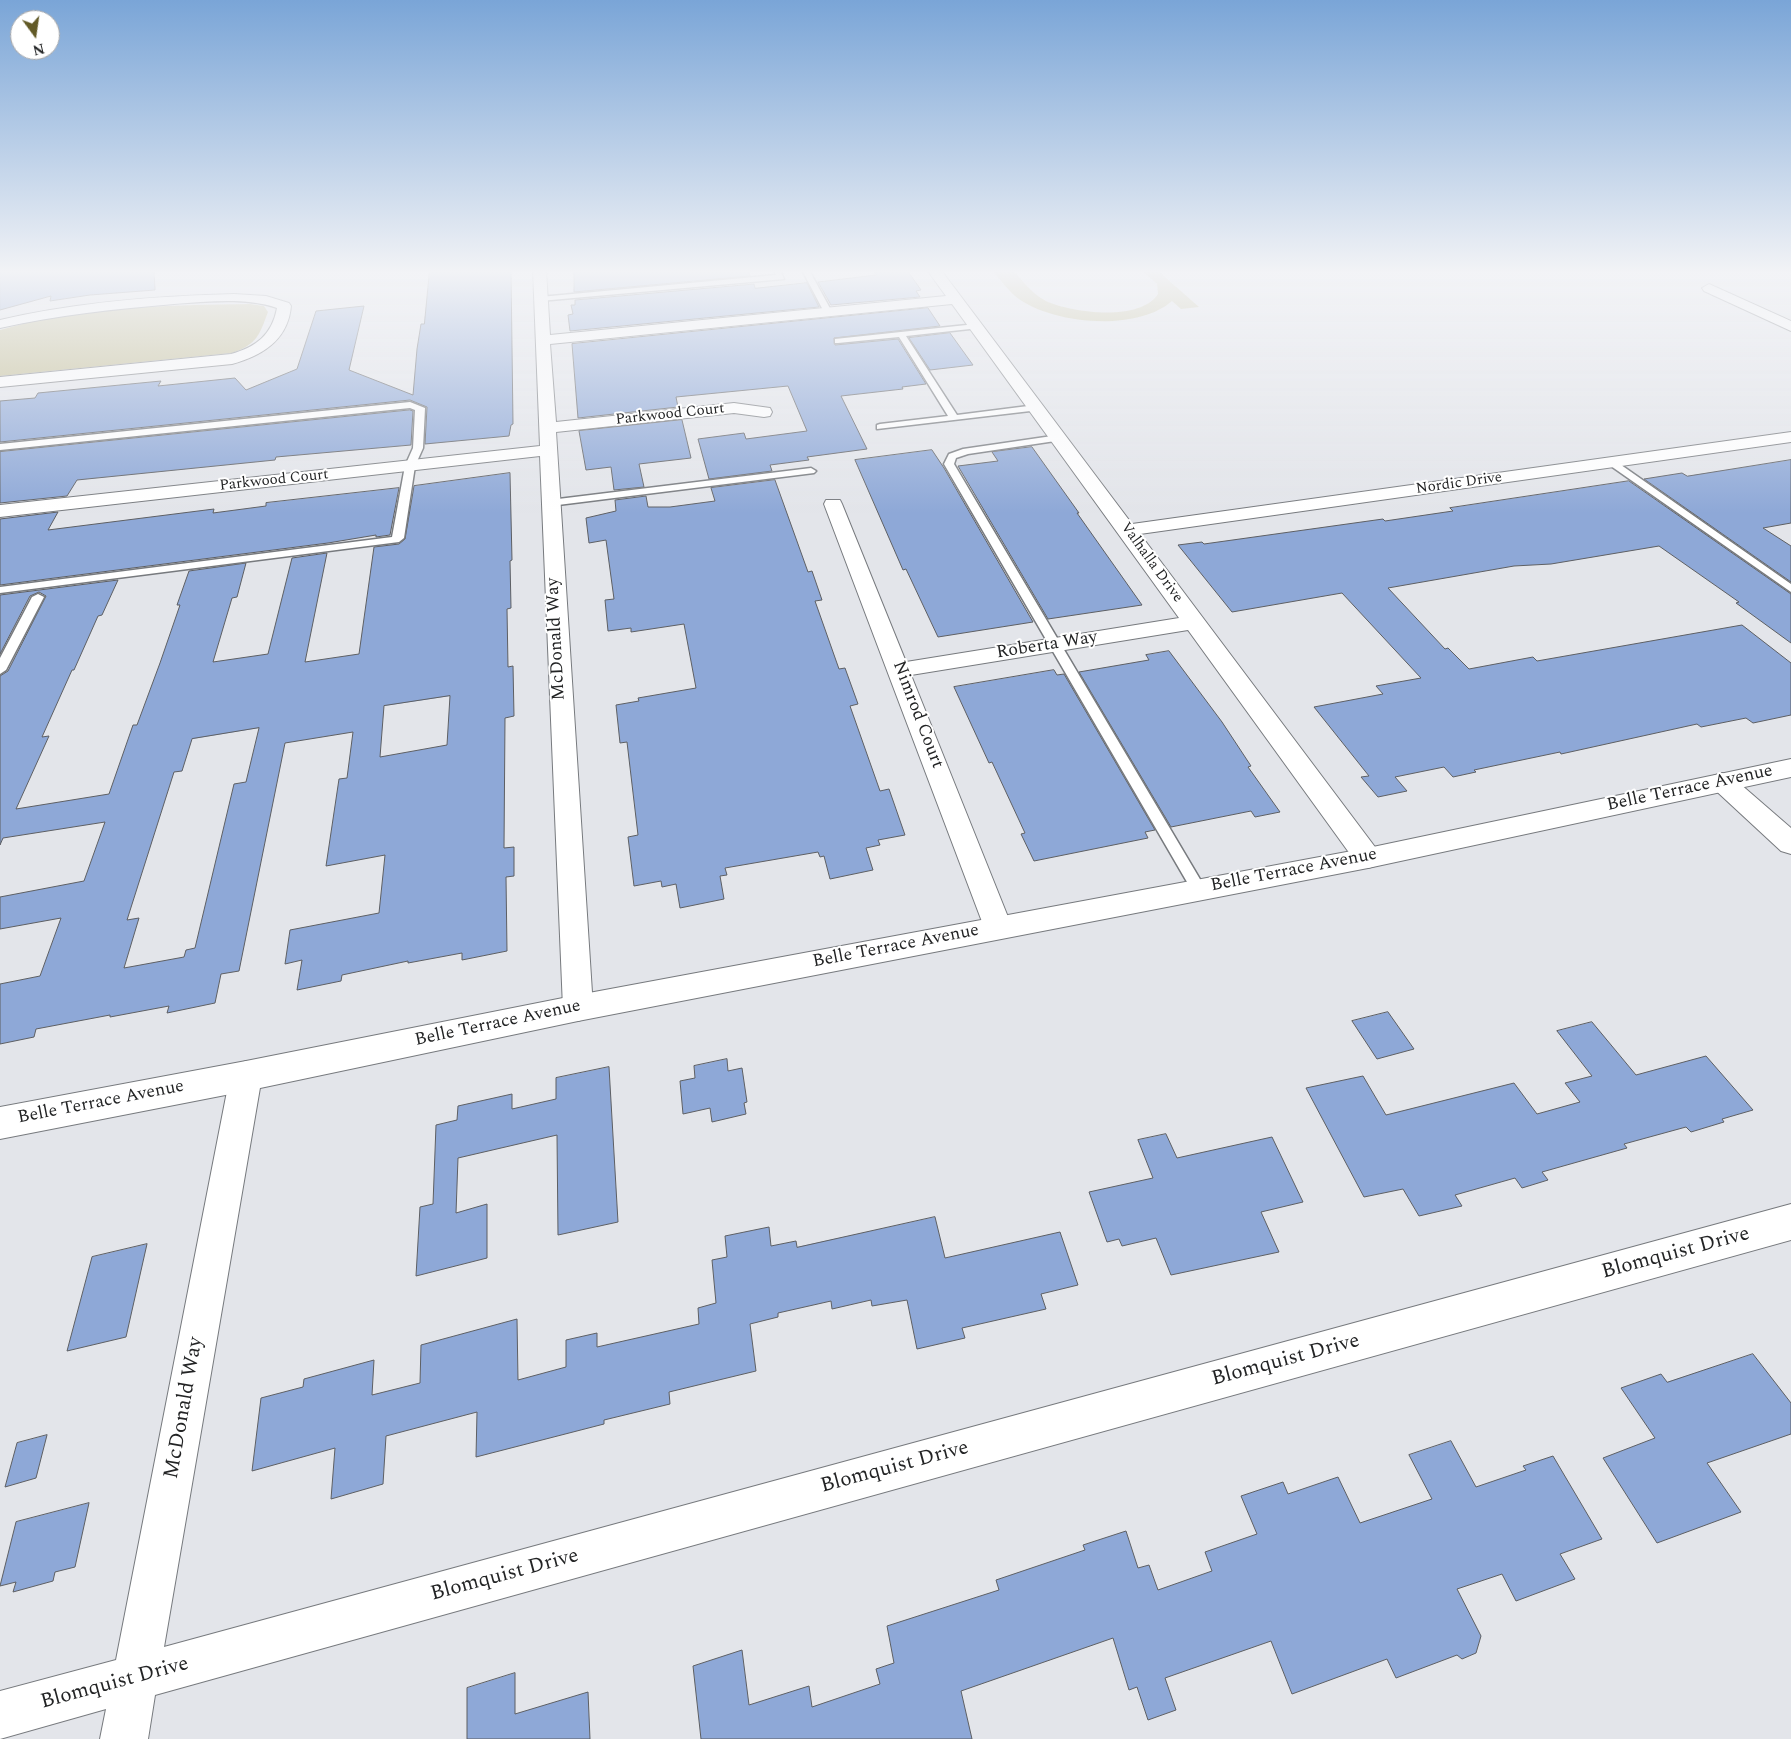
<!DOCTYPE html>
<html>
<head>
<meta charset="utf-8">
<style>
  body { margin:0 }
  #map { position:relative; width:1791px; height:1739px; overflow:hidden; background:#e3e5ea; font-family:Spectral,serif }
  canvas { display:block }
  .north { position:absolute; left:10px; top:10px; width:50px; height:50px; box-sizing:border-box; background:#fff; border:1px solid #a7a7a8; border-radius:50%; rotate:166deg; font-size:14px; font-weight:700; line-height:20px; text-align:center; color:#232425 }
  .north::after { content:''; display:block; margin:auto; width:18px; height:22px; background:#625a27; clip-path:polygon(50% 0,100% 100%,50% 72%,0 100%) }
</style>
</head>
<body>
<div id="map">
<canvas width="1791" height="1739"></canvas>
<div class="north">N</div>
</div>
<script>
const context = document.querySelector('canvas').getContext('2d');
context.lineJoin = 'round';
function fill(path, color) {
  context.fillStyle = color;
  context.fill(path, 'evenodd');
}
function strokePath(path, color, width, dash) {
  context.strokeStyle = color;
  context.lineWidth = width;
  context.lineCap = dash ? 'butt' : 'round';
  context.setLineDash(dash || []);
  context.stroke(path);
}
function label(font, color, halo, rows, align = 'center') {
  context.font = font + ' Spectral,serif';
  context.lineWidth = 4;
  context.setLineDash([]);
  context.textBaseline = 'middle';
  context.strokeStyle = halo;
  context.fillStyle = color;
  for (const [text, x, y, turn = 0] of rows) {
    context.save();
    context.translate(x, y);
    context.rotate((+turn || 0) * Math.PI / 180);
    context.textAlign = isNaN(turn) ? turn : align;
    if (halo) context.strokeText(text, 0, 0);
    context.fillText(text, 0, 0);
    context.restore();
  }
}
const green = new Path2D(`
  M992 270H1013C1023 281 1032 294 1046 301 1072 313 1140 322 1158 294L1157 284 1142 270H1157L1199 307 1181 309 1172 301C1137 332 1051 325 1015 296 1007 289 999 278 992 270Z
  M250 304 264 306 268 312C259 336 257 344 232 353L0 376V330C78 307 169 305 250 304Z`);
const building = new Path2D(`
  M0 270H154L155 290 90 295 50 301 51 296 0 310Z
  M430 270H511L513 424 511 425 509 436 425 444 427 407 410 400 0 442V401L35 398 38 393 161 381 158 386 235 378 246 390 297 369 316 311 364 306 349 370 413 395 417 349 421 324H424Z
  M598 270H748L750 276 574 292V272Z
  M873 270H907L921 290 916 291 920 297 831 305 818 282 876 275Z
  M807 283 819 307 570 331 568 315 573 314 571 305H575V300L754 284 755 288Z
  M928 308 940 326 834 338 835 345 898 339 926 384 902 387 903 389 841 396 867 449 807 457 809 460 770 465 772 471 709 479 698 439 744 433 746 439 807 431 788 386 676 397 678 407 578 418 572 344Z
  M950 333 973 365 930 370 909 338Z
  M410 410 413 411 411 445 276 457 275 460 77 480 67 496 0 503V452Z
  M682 420 691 458 639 464 644 487 614 490 611 467 586 470 579 431Z
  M1032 447 1079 513H1077L1142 605 1048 619 958 466 998 461 992 452Z
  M932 450 944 468 1033 622 938 637 906 569 903 570 855 460Z
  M1791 460V523L1763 528 1791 546V582L1644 479 1682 473 1687 476Z
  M510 473 512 560 510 561 511 608 507 609 508 667 513 666 514 716 505 718 504 848 514 847V876L506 877 507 951 462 960V953L408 963V961L342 975 341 981 297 990 302 960 285 964 290 930 379 913 385 855 326 866 339 779 347 778 353 732 285 743 239 971 221 974 215 1003 167 1013 169 1006 110 1017V1015L36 1029 34 1037 0 1044V984L40 976 61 918 0 929V897L84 881 105 822 3 838 0 845V676L8 671 46 596 39 592 30 596 0 654V595L118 580 102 615 98 616 74 670H72L42 737 49 736 16 809 109 794 133 725H137L160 663 180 605H177L189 571 246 563 237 597 232 598 213 662 268 654 292 558 327 553 305 662 359 654 374 547 399 544 405 539 414 486ZM450 696 447 745 380 757 384 706ZM259 728 246 782 234 784 195 948 186 950 184 957 124 968 139 918 127 920 174 772 182 771 192 739Z
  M775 480 808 572 812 571 822 600 815 601 839 669 845 668 858 704 850 706 880 791 889 789 905 835 878 840 880 845 866 848 873 870 830 879 824 856 820 857 818 852 725 868 727 875 720 876 724 899 680 908 676 884 662 887 661 881 634 886 628 837 638 835 627 742 620 743 616 705 639 701 638 698 696 688 684 624 631 632V628L608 631 605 600 614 599 606 540 589 543 586 518 616 511 615 500 646 496 648 507H670L715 501 711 488Z
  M1629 481 1791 594V643L1736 603 1739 602 1659 546 1551 564 1514 566 1388 588 1445 649 1448 648 1469 669 1533 657 1537 661 1742 625 1791 663V715L1753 723 1746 718 1701 727 1697 724 1561 754 1560 752 1474 770 1476 772 1453 777 1444 767 1395 777 1407 791 1378 797 1361 777 1369 776 1314 707 1383 694 1376 686 1421 678 1342 593 1232 612 1178 545 1202 542 1204 544 1383 519 1385 521 1453 511 1450 508Z
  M399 488 390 535 376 537V535L328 543 0 585V519L58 512 48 530 214 509 213 513 266 506V503Z
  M1169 651 1222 722 1251 766 1248 767 1280 812 1255 817 1251 811 1171 827 1079 672 1149 660 1146 655Z
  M1054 670 1057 675 1064 674 1155 830 1145 832 1148 838 1034 861 1021 834 1025 833 992 762 989 763 954 687Z
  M1388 1012 1414 1049 1377 1059 1352 1021Z
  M1592 1022 1636 1075 1706 1056 1753 1110 1722 1119 1724 1122 1691 1132 1686 1127 1624 1144 1627 1148 1542 1172 1548 1180 1522 1188 1515 1178 1455 1195 1462 1206 1419 1216 1403 1189 1364 1197 1306 1088 1363 1076 1386 1115 1514 1083 1537 1114 1580 1102 1565 1083 1592 1076 1557 1031Z
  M727 1059 728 1071 742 1068 747 1102 744 1103 746 1114 712 1122 710 1108 683 1114 680 1081 695 1078 694 1066Z
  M609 1067 618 1222 558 1235 557 1135 458 1158 456 1213 487 1204V1258L416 1276 420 1207 433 1204 436 1125 457 1120 458 1106 512 1094V1109L556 1099V1078Z
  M1166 1134 1177 1158 1272 1137 1303 1202 1261 1212 1279 1252 1171 1275 1156 1238 1122 1246 1119 1239 1107 1242 1089 1192 1153 1178 1138 1140Z
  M935 1217 945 1258 1060 1232 1078 1285 1041 1294 1046 1309 962 1328 965 1338 917 1349 907 1300 872 1306 871 1300 832 1309 831 1301 778 1313V1317L750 1324 756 1371 669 1392 670 1404 604 1420V1424L476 1457 477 1412 386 1436 383 1484 331 1499 335 1448 252 1471 261 1398 303 1387 304 1379 374 1360 372 1395 420 1383 421 1345 517 1319 518 1380 566 1367V1340L597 1333V1347L699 1324 698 1308 716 1303 712 1260 727 1257 725 1236 769 1227 771 1246 796 1241 797 1247Z
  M147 1244 126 1337 67 1351 92 1257Z
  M1753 1354 1791 1403V1434L1707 1463 1741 1512 1657 1543 1603 1458 1655 1438 1621 1388 1661 1374 1667 1382Z
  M47 1435 36 1478 5 1487 17 1443Z
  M1451 1441 1476 1487 1526 1470 1523 1466 1553 1456 1602 1539 1560 1554 1575 1579 1516 1601 1502 1574 1457 1589 1481 1636 1476 1653 1462 1659 1457 1655 1396 1678 1387 1659 1292 1694 1271 1641 1165 1678 1176 1710 1148 1720 1137 1687 1129 1690 1113 1638 961 1691 972 1739H701L693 1666 742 1650 749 1705 809 1686 812 1707 880 1684 876 1669 894 1663 887 1626 999 1590 996 1580 1085 1550 1083 1545 1126 1531 1138 1568 1149 1565 1158 1590 1212 1571 1205 1552 1257 1534 1241 1496 1283 1482 1288 1494 1338 1477 1360 1523 1432 1499 1409 1455Z
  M89 1503 75 1567 55 1572 53 1581 13 1592 16 1582 0 1586 16 1522Z
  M515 1673V1714L588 1692 590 1739H467V1688Z`);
const lane = new Path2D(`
  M774 270H780L784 279 540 301 536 299 540 297 776 275Z
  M802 270H809L832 312 831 314 824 312Z
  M976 324H979V328L906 336 957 415 1036 405 1041 408 1039 410 877 429V425L880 424 948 416 899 337 838 343H835V339Z
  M410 402 425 408 423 448 415 466 404 538 399 542 0 593V587L392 537 405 466 413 448 415 410 410 408 0 450V444Z
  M1059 435 1062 436V440L968 454 956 458 954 464 1204 886 1207 890 1204 894H1194L944 464 949 454 963 449Z
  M1608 460H1614L1791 584V592L1608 464Z
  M811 468 816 471 814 473 550 506 545 503 550 500Z
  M38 594 44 597 6 670 0 674V658L32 597Z`);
const street = new Path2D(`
  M533 270H546L550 335 946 296 927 270H941L1132 524 1791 432V442L1140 534 1378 851 1382 858 1378 865 1368 868 1358 865 1188 630 911 675 1012 927 1008 935 998 939 988 935 984 927 824 504 826 500H840L842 504 906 662 1179 618 952 304 550 344 556 422 734 403 770 408 772 412 770 416 764 417 734 413 556 432 593 1008 589 1017 578 1021 567 1017 563 1008 540 456 0 517V505L540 446Z
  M1709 284 1791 321V331L1704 291 1702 288Z
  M234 294 266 296 289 303 291 306C288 340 262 356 232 364L0 387V377L231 354C256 347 272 335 277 308 245 297 207 302 174 304 116 309 57 315 0 328V320C77 302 156 296 234 294Z
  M1722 773 1731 776 1791 828V854L1781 851 1713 788 1709 782 1713 776Z
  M246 1061 257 1066 262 1076 164 1647 1791 1204V1240L155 1695 148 1739H100L106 1709 0 1739V1691L116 1660 230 1076 235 1066Z`);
const secondary = new Path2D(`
  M1791 759V777L1368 868 578 1021 246 1091 0 1139V1107L246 1061 578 995 1368 848Z`);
const farStreetnames = [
  ["Parkwood Court",670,415,-6],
  ["Parkwood Court",274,481,-6],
  ["Nordic Drive",1459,484,-8],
  ["Valhalla Drive",1151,563,54]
];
const streetNames = [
  ["McDonald Way",557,639,-93],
  ["Roberta Way",1047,646,-9],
  ["Nimrod Court",917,715,69],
  ["Belle Terrace Avenue",1690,789,-12],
  ["Belle Terrace Avenue",1294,871,-11],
  ["Belle Terrace Avenue",896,947,-11],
  ["Belle Terrace Avenue",498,1024,-12],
  ["Belle Terrace Avenue",101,1103,-11]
];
const nearStreetnames = [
  ["Blomquist Drive",1676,1254,-15],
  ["Blomquist Drive",1286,1361,-15],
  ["McDonald Way",185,1408,-80],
  ["Blomquist Drive",895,1468,-15],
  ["Blomquist Drive",505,1576,-15],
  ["Blomquist Drive",115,1684,-15]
];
fill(green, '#c0ba8d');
fill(building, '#8ea8d7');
strokePath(building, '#5d5f63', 1);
strokePath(lane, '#777a7e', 3);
strokePath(street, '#777a7e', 2);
strokePath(secondary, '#777a7e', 2);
fill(lane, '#fff');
fill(street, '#fff');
fill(secondary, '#fff');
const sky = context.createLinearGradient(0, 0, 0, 513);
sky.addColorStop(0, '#7aa5d7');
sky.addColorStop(0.53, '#f2f3f6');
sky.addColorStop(1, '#f2f3f600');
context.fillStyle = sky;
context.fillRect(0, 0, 1791, 513);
label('15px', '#232425', '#fff', farStreetnames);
label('18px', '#232425', '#fff', streetNames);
label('21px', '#232425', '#fff', nearStreetnames);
</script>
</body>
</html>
